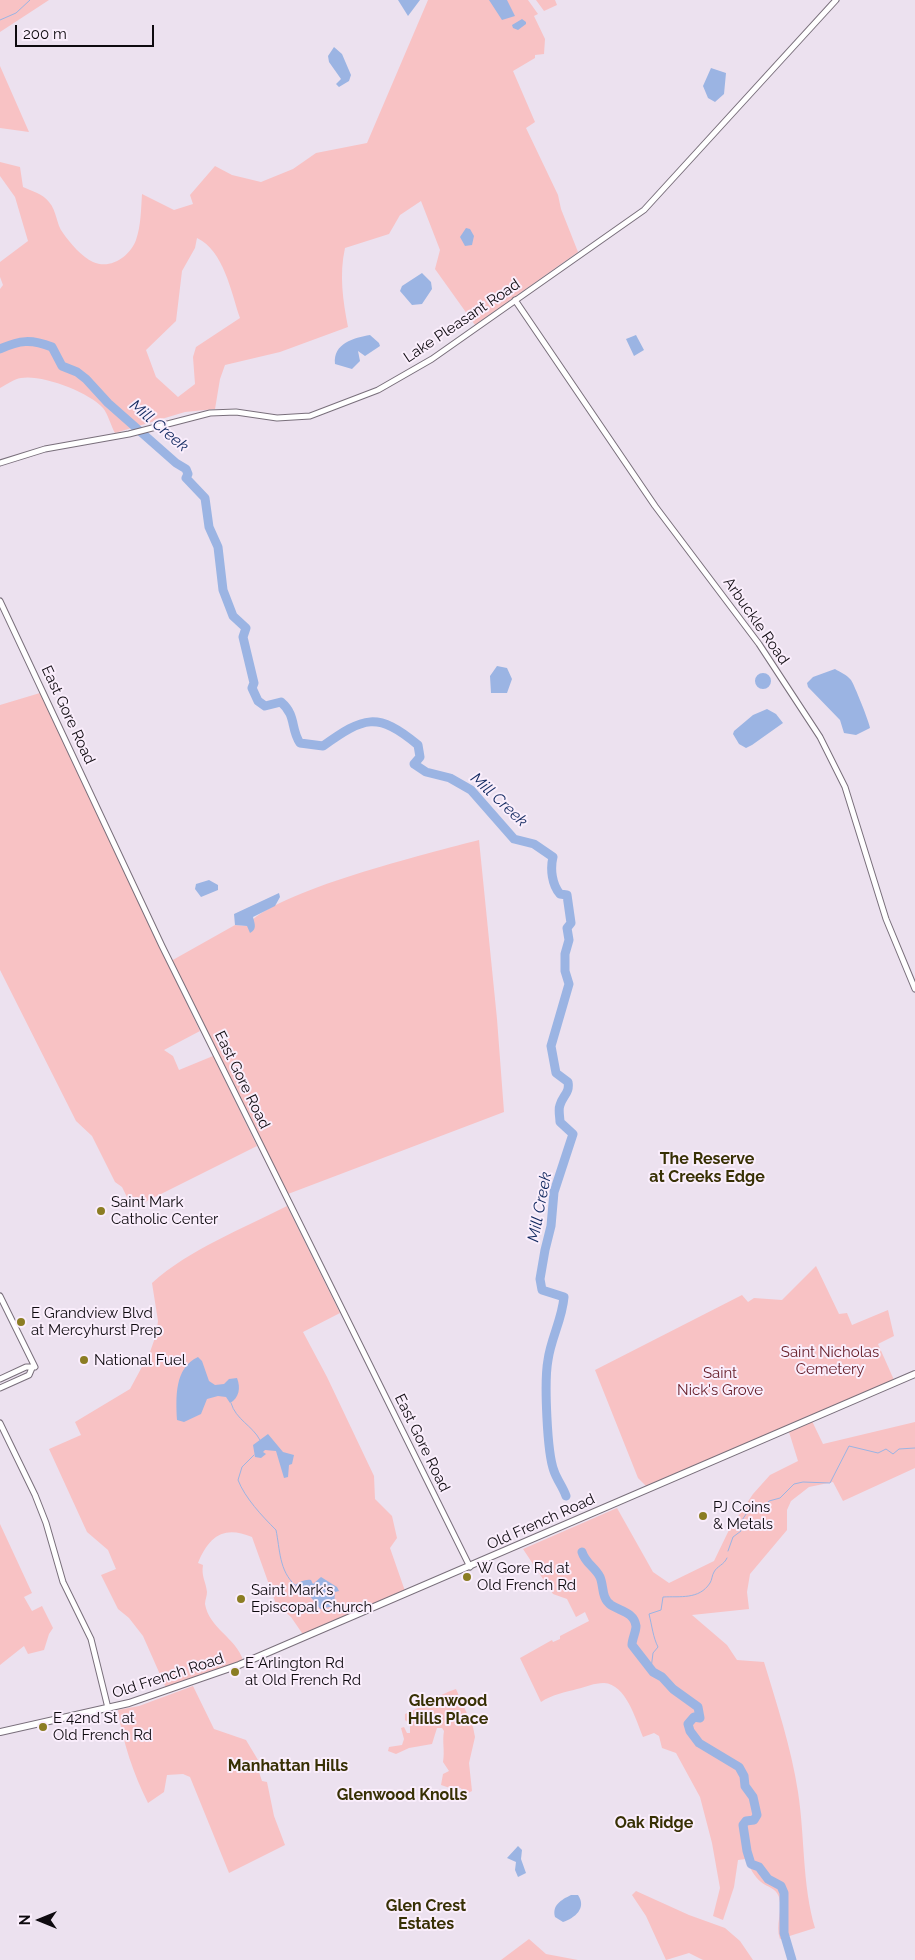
<!DOCTYPE html>
<html>
<head>
<meta charset="utf-8">
<style>
  body { margin:0 }
  #map { position:relative; width:915px; height:1960px; overflow:hidden; background:#ece1ef; font-family:Raleway,sans-serif }
  canvas { display:block }
  .north { position:absolute; left:15px; top:1895px; width:50px; height:50px; -webkit-text-stroke:4px #faeefc; paint-order:stroke; rotate:270deg; font-size:14px; font-weight:700; line-height:20px; text-align:center; color:#0e0a0f }
  .north::after { content:''; display:block; margin:auto; width:18px; height:22px; background:#0e0a0f; clip-path:polygon(50% 0,100% 100%,50% 72%,0 100%) }
  .scale { position:absolute; left:15px; top:25px; width:139px; height:22px; box-sizing:border-box; border:2px solid #0e0a0f; border-top:0; padding-left:6px; font-size:15px; line-height:18px; white-space:nowrap; color:#0e0a0f; -webkit-text-stroke:4px #faeefc; paint-order:stroke }
</style>
</head>
<body>
<div id="map">
<canvas width="915" height="1960"></canvas>
<div class="north">N</div>
<div class="scale">200 m</div>
</div>
<script>
const context = document.querySelector('canvas').getContext('2d');
context.lineJoin = 'round';
function fill(path, color) {
  context.fillStyle = color;
  context.fill(path, 'evenodd');
}
function strokePath(path, color, width, dash) {
  context.strokeStyle = color;
  context.lineWidth = width;
  context.lineCap = dash ? 'butt' : 'round';
  context.setLineDash(dash || []);
  context.stroke(path);
}
function label(font, color, halo, rows, align = 'center') {
  context.font = font + ' Raleway,sans-serif';
  context.lineWidth = 4;
  context.setLineDash([]);
  context.textBaseline = 'middle';
  context.strokeStyle = halo;
  context.fillStyle = color;
  for (const [text, x, y, turn = 0] of rows) {
    context.save();
    context.translate(x, y);
    context.rotate((+turn || 0) * Math.PI / 180);
    context.textAlign = isNaN(turn) ? turn : align;
    if (halo) context.strokeText(text, 0, 0);
    context.fillText(text, 0, 0);
    context.restore();
  }
}
const green = new Path2D(`
  M0 0H49L0 32Z
  M428 0H528L538 14 534 16 545 39 544 54 535 55V58L513 71 535 122 526 128 558 195 561 209 578 252 475 325 435 269 440 250 421 201 400 215 389 234 345 248C339 275 343 301 348 327L280 352 225 365 220 379 215 409 185 412 115 433C111 426 108 414 103 408 89 392 41 374 21 378 14 379 6 385 0 388V289L3 285 0 277V262L28 241 15 197 0 176V162L20 167 23 187C32 191 43 194 49 202 57 211 56 224 63 233 70 243 82 257 93 262 111 270 130 256 136 240 141 226 141 209 142 194L174 210 193 204 190 195 215 166 232 175 261 182 293 169 316 153 367 143ZM197 238C224 251 231 292 240 318L196 347 193 357 195 384 178 397 156 377 146 350 176 321 182 271 195 248Z
  M536 0H555L557 5 544 11Z
  M0 66 29 132 0 128Z
  M40 693 200 1031 164 1050 173 1056 179 1070 213 1056 257 1146 137 1206 131 1205 122 1187 115 1182 92 1136 76 1121 0 970V705Z
  M479 840 497 1019 504 1112 288 1194 171 961 235 925 247 926C270 892 433 852 479 840Z
  M287 1206 340 1313 303 1332 327 1377 374 1476 375 1499 392 1516 397 1538 390 1548 405 1591 304 1636 291 1617 276 1604 252 1537C224 1525 209 1536 198 1563L203 1565C201 1576 206 1582 207 1592 207 1596 205 1600 205 1604 209 1628 236 1638 243 1660L166 1688 143 1636 129 1618 118 1609 101 1575 116 1569 108 1550 87 1532 49 1449 81 1435 75 1422 130 1389 150 1352 156 1335 158 1321 152 1283C190 1249 242 1229 287 1206Z
  M816 1266 839 1314 847 1313 852 1325 888 1310 894 1336 878 1344 894 1380 646 1486 638 1478 595 1370 742 1295 748 1302 754 1298 782 1300Z
  M812 1421 823 1444 915 1422V1468L843 1501 833 1482 809 1487 791 1501 787 1510V1530L750 1574 747 1592 749 1609 692 1615 727 1645 737 1660 764 1662C777 1705 791 1747 798 1792 805 1837 802 1884 815 1928L780 1939C775 1925 783 1911 779 1897 776 1888 767 1887 761 1882 754 1876 750 1868 746 1859L738 1860 734 1887 723 1920 713 1916 720 1888 712 1843 700 1797 676 1753 662 1748 659 1736 654 1733 643 1737C636 1720 626 1684 604 1683 594 1683 586 1687 577 1689 566 1692 551 1695 541 1702L520 1658 552 1640 553 1642 560 1639V1636L589 1621 585 1612 576 1617 567 1599 553 1594 523 1549 617 1508 653 1572 669 1583 714 1561 729 1530 753 1494 770 1475 798 1461 789 1432Z
  M0 1524 32 1593 24 1597 32 1611 42 1606 53 1628 49 1634 44 1650 28 1654 24 1646 0 1665Z
  M193 1686 214 1729 246 1740 261 1765 259 1772 262 1781 267 1782 274 1816 285 1845 229 1873 190 1777 183 1774 167 1775 164 1792 148 1803C133 1773 123 1743 118 1710L139 1706Z
  M456 1689 473 1727 475 1737 469 1763 472 1791 468 1793 462 1791 461 1788 453 1789 441 1785 443 1774 449 1771 443 1762C445 1750 442 1742 444 1731L442 1728H437L432 1744 409 1748 396 1754 388 1751 389 1747 402 1745 404 1739 401 1728 404 1727 407 1733H410V1724L405 1720V1714C423 1707 437 1695 456 1689Z
  M636 1891 689 1915 725 1928 740 1941 753 1960H703L689 1953 666 1960 646 1916 632 1895Z
  M529 1939 546 1954 578 1960H501Z`);
const water = new Path2D(`
  M398 0H420L408 16Z
  M489 0H507L515 16 502 20Z
  M522 19 526 22V24L518 30 513 28 512 25Z
  M334 47 342 54 351 75 349 81 339 87 336 84 341 79 329 62 328 56Z
  M711 68 726 73 724 94 715 102 708 98 703 86Z
  M466 228 470 229 474 236 472 245 465 246 460 237Z
  M422 273 431 282 432 289 422 304 412 305 400 291 402 286Z
  M370 335 379 343 380 346 365 356 358 351 360 361 352 369 335 364C333 343 354 338 370 335Z
  M636 335 644 350 634 356 626 339Z
  M497 666 507 668 512 679 507 693H491L490 676Z
  M835 669C840 672 847 675 851 680 854 684 870 724 870 728L856 735 844 733 840 720 808 687 807 683 813 677Z
  M755 681a8 8 0 1 1 16 0a8 8 0 1 1-16 0Z
  M767 709 776 714 783 723 752 745 746 748 739 744 733 734 734 731 753 715Z
  M209 880 218 885V890L201 897 195 889 196 884Z
  M279 893 280 897 275 906 253 917C255 925 257 929 250 933L247 926 235 925 234 914Z
  M198 1357 202 1361 209 1381 215 1385 224 1384 229 1379 237 1378C241 1388 239 1398 230 1403L226 1397 218 1396 207 1399 201 1414 184 1422 177 1420C176 1398 174 1368 198 1357Z
  M268 1434 283 1452 294 1455 292 1464 289 1465 288 1477 284 1478 276 1451 265 1450 263 1452 266 1454 261 1458 255 1457 253 1445Z
  M321 1577 337 1587 339 1591 335 1592 334 1606 320 1609 307 1592 299 1593 295 1585C300 1582 305 1579 311 1580L313 1584Z
  M518 1846 522 1850 521 1859 526 1873 518 1877 515 1870 516 1862 507 1858Z
  M571 1895H578C587 1908 575 1918 563 1922L555 1917C552 1905 561 1900 571 1895Z`);
const stream = new Path2D(`
  M0 20 16 13 30 0
  M231 1403C236 1420 252 1425 260 1440
  M254 1455 242 1467 238 1480C245 1498 262 1516 276 1530 280 1549 279 1571 295 1585
  M728 1551 733 1537 741 1531 740 1523 753 1504 765 1506 769 1501 780 1498 794 1484 803 1482 830 1483 849 1446 878 1453 886 1449 893 1454 899 1449 915 1448
  M651 1669 653 1653 658 1647C653 1637 652 1626 649 1614L661 1610 663 1597C680 1596 699 1600 710 1583 712 1580 712 1575 714 1572 717 1566 724 1565 727 1558`);
const river = new Path2D(`
  M0 349C20 340 31 339 52 347L62 366 77 372 86 379 108 403 176 463 186 469 188 474 186 478 205 498 209 527 218 547 223 590 233 616 246 628 243 637 254 683 252 688 258 701 265 706 281 702C297 716 290 728 300 743L323 746C364 717 377 711 418 745L420 757 414 764 426 772 450 778 471 790 514 839 534 844 553 857C550 869 552 885 560 894L567 895 571 923 567 928 569 940 565 954V971L569 984 551 1046 556 1073 568 1082C570 1093 563 1095 560 1105 558 1110 560 1117 560 1122L573 1134 554 1192 551 1226 545 1250 540 1279 542 1290 564 1297C562 1320 551 1338 548 1360 544 1381 547 1453 554 1471 557 1480 563 1487 566 1496
  M582 1552C585 1563 595 1567 600 1577 604 1586 601 1598 611 1605 620 1611 634 1612 636 1626 636 1632 632 1639 632 1645L653 1672 662 1677 673 1689 698 1707 700 1718 694 1717 688 1724 690 1731 699 1743 739 1767 744 1776 745 1786 753 1797 757 1815 754 1820 746 1821 743 1825 747 1851 751 1864 759 1867 768 1879 781 1886 784 1893V1933L792 1960`);
const tertiary = new Path2D(`
  M515 300 655 506 759 644 820 737 845 787 886 919 915 989
  M0 463 45 449 129 434 210 413 236 412 277 418 310 416 378 390 432 359 644 210 836 0
  M0 601 162 946 470 1567
  M0 1296 35 1367H26L0 1379
  M0 1388 29 1375 32 1368
  M0 1423 35 1495 46 1523 63 1582 91 1639 108 1708`);
const primary = new Path2D(`
  M0 1732 129 1703 239 1665 915 1374`);
const markers = [
  [101,1211,5,"#8b7d23"],
  [21,1322,5,"#8b7d23"],
  [84,1360,5,"#8b7d23"],
  [703,1516,5,"#8b7d23"],
  [467,1577,5,"#8b7d23"],
  [241,1599,5,"#8b7d23"],
  [235,1672,5,"#8b7d23"],
  [43,1727,5,"#8b7d23"]
];
const streetNames = [
  ["Lake Pleasant Road",462,321,-34],
  ["Arbuckle Road",756,621,55],
  ["East Gore Road",68,715,65],
  ["East Gore Road",242,1080,64],
  ["East Gore Road",422,1443,64],
  ["Old French Road",541,1522,-24],
  ["Old French Road",168,1676,-18]
];
const poiNames = [
  ["Saint Mark",111,1202],
  ["Catholic Center",111,1219],
  ["E Grandview Blvd",31,1313],
  ["at Mercyhurst Prep",31,1330],
  ["National Fuel",94,1360],
  ["PJ Coins",713,1507],
  ["& Metals",713,1524],
  ["W Gore Rd at",477,1568],
  ["Old French Rd",477,1585],
  ["Saint Mark's",251,1590],
  ["Episcopal Church",251,1607],
  ["E Arlington Rd",245,1663],
  ["at Old French Rd",245,1680],
  ["E 42nd St at",53,1718],
  ["Old French Rd",53,1735]
];
const parkNames = [
  ["Saint Nicholas",830,1352],
  ["Cemetery",830,1369],
  ["Saint",720,1373],
  ["Nick's Grove",720,1390]
];
const waterNames = [
  ["Mill Creek",159,426,40],
  ["Mill Creek",499,800,43],
  ["Mill Creek",540,1207,-79]
];
const neighbourhoodNames = [
  ["The Reserve",707,1159],
  ["at Creeks Edge",707,1177],
  ["Glenwood",448,1701],
  ["Hills Place",448,1719],
  ["Manhattan Hills",288,1766],
  ["Glenwood Knolls",402,1795],
  ["Oak Ridge",654,1823],
  ["Glen Crest",426,1906],
  ["Estates",426,1924]
];
fill(green, '#f8c2c4');
fill(water, '#9bb4e3');
strokePath(stream, '#9bb4e3', 1);
strokePath(river, '#9bb4e3', 9);
strokePath(tertiary, '#796f7b', 7);
strokePath(primary, '#796f7b', 8);
strokePath(tertiary, '#fff', 5);
strokePath(primary, '#fff', 6);
for (const [x, y, r, color] of markers) {
  const dot = new Path2D();
  dot.arc(x, y, r, 0, 2 * Math.PI);
  context.fillStyle = color;
  context.fill(dot);
  strokePath(dot, '#faeefc', 2);
}
label('15px', '#0e0a0f', '#faeefc', streetNames);
label('15px', '#0e0a0f', '#faeefc', poiNames, 'left');
label('15px', '#651c27', '#faeefc', parkNames);
label('italic 16px', '#10285f', '#faeefc', waterNames);
label('bold 16px', '#373004', '#faeefc', neighbourhoodNames);
</script>
</body>
</html>
